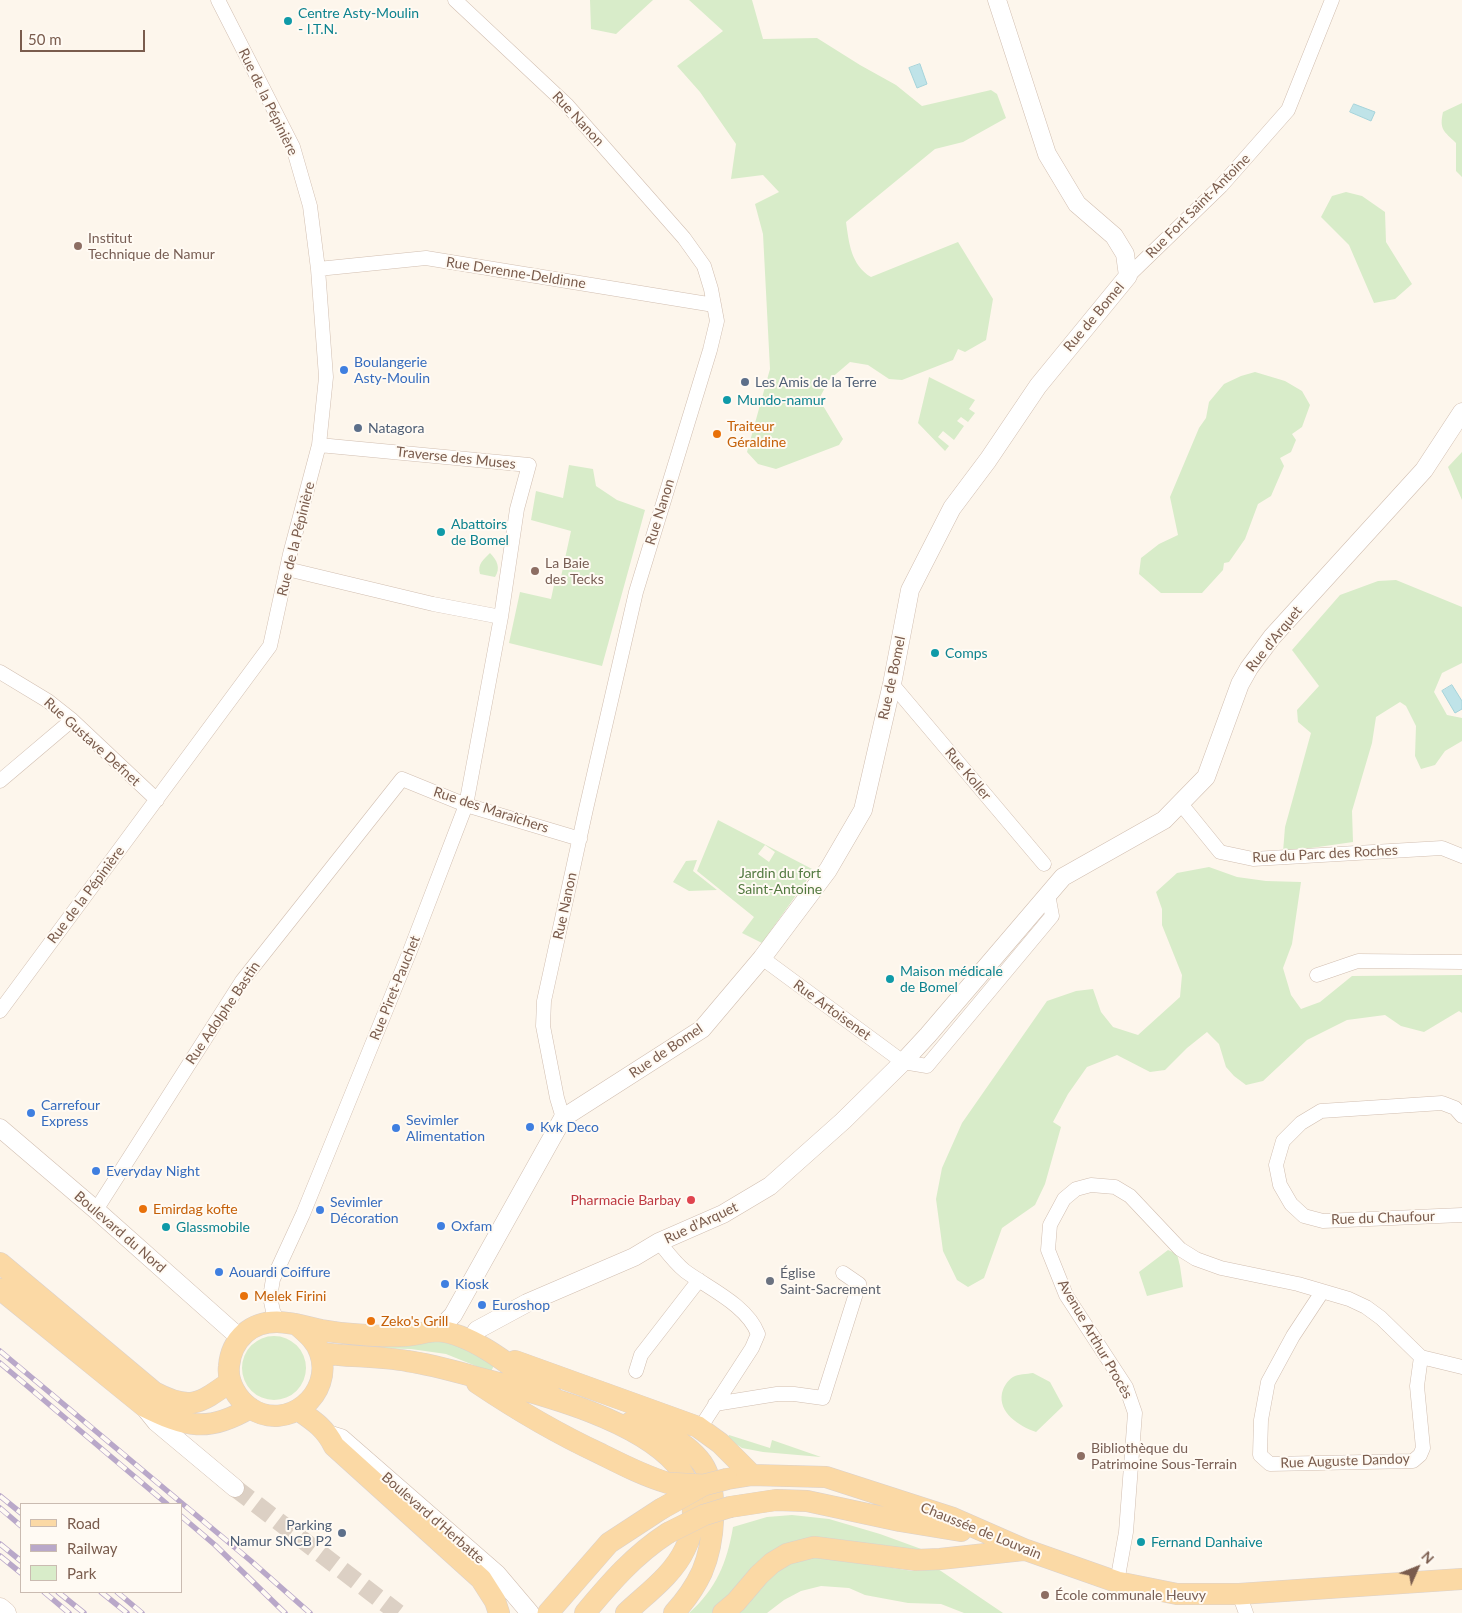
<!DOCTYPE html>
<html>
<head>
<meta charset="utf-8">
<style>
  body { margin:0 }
  #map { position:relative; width:1462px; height:1613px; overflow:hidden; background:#fdf6ec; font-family:Lato,sans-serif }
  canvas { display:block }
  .legend { position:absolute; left:20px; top:1503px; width:162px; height:90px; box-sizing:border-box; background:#fffaf3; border:1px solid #cabbb1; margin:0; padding:6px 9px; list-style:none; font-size:15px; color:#7a5c4d }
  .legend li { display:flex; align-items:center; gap:10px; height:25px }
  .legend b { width:25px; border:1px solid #cabbb1 }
  .north { position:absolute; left:1392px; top:1543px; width:50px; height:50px; -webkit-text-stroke:4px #fffaf3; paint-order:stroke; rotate:46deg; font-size:14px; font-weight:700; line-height:20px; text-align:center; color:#7a5c4d }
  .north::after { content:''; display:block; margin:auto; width:18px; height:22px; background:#7a5c4d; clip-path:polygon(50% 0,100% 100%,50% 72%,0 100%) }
  .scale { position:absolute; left:20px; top:30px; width:125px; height:22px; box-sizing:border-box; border:2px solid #7a5c4d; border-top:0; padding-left:6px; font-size:15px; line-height:18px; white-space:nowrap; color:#7a5c4d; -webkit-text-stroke:4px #fffaf3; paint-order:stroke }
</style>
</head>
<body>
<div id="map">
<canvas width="1462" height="1613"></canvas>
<ul class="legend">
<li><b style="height:6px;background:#fbd9a5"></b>Road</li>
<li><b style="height:6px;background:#b9a8c9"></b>Railway</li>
<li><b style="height:14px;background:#d8ecc9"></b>Park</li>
</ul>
<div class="north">N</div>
<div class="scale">50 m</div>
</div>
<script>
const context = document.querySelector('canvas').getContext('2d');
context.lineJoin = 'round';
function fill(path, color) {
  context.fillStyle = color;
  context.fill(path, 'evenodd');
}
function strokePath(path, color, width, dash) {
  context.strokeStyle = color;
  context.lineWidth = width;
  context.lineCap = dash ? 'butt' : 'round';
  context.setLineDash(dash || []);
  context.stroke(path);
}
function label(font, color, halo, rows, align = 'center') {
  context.font = font + ' Lato,sans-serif';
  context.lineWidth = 4;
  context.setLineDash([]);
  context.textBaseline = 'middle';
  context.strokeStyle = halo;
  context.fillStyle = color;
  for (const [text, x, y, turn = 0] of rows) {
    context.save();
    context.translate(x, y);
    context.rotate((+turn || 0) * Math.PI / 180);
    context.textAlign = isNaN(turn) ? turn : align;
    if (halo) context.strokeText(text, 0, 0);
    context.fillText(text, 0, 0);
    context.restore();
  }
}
const green = new Path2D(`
  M590 0H653L616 34 591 29Z
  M689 0H752L763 39 817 38 860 65 896 85 922 106 991 90 997 94 1006 118 963 142 935 149 846 222C849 243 851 265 871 277L958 242 993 299 986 340 965 352 958 349 953 360 902 380 889 379 868 365 850 362 829 380 819 399 843 439 839 445 776 469 758 464 747 452 770 369 763 234 755 204 779 192 763 175 731 179 736 144 700 92 677 66 723 31Z
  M1462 103V177L1456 171V143C1444 131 1439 130 1443 112Z
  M1346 192 1362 196 1385 212 1386 242 1412 284 1395 299 1374 303 1349 245 1321 217 1332 196Z
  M1255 372 1285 381 1302 391 1310 405 1302 427 1292 434 1296 440 1291 452 1280 458 1284 466 1271 496 1258 504 1245 539 1229 562 1224 563 1223 570 1202 593H1161L1139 574 1141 558 1159 544 1178 535 1170 497 1199 428 1206 418 1209 402 1224 384 1241 376Z
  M929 377 975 400 969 409 975 413 968 422 961 417 957 421 964 426 954 440 943 431 938 437 949 446 945 451 918 423Z
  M1462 452V500L1448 467Z
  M569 465 593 469 596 486 617 500 645 510 602 666 509 643 520 592 551 599 554 585 559 586 571 531 531 520 536 491 563 498Z
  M490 553C497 560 501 568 495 577L480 574C477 564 484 559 490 553Z
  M1396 580 1462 607V663L1442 673 1434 692 1447 715 1462 718V741L1445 751 1435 765 1421 769 1415 756 1416 726 1406 706 1400 702 1376 717 1372 743 1352 811 1353 842 1283 852 1285 827 1311 733 1298 722 1297 710 1319 686 1292 650 1340 595 1378 581Z
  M718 820 814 870 762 943 742 933 754 917 697 871ZM765 845 775 852 769 862 758 854Z
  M697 860 693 871 717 890 689 891 673 882 686 861Z
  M1209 867 1237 877 1266 881 1301 882 1292 944 1283 968 1291 995 1301 1009 1320 1002 1352 976 1462 975V1013L1459 1011 1424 1032 1401 1026 1385 1015 1347 1020 1307 1040 1263 1081 1246 1085 1234 1076 1226 1067 1219 1044 1207 1032 1187 1048 1165 1070 1150 1072 1117 1055 1087 1067 1068 1094 1053 1122 1061 1127 1045 1184 1035 1205 1002 1228 984 1278 968 1287 957 1280 943 1251 936 1199 942 1168 962 1123 1047 1001 1076 991 1093 989 1101 1012 1113 1027 1138 1035 1180 997 1182 975 1162 925V909L1156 892 1177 873Z
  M1168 1250 1177 1254 1180 1266 1183 1287 1147 1296 1139 1272Z
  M242 1368a32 32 0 1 1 64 0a32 32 0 1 1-64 0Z
  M374 1340 450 1341 494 1365 491 1372 446 1354 411 1349 374 1348Z
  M1033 1373 1050 1382 1063 1406 1036 1432C1019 1426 998 1413 1002 1393 1004 1386 1007 1381 1013 1377 1018 1374 1027 1374 1033 1373Z
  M729 1435 770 1448 772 1440 821 1457 763 1452 742 1448 727 1438Z
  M792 1515 829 1519 880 1534 924 1550 812 1540 712 1613H689C716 1589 727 1563 733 1527L767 1517Z
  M825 1558 913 1571 938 1569 1003 1613H964L941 1604 908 1603 865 1595 849 1588 821 1586 801 1591 784 1600 767 1613H739C756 1592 773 1566 801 1559 808 1557 817 1558 825 1558Z`);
const water = new Path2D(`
  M920 64 927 84 917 88 909 68Z
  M1354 104 1375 112 1371 121 1350 112Z
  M1452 685 1462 701V709L1455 713 1442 691Z`);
const tertiaryTunnel = new Path2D(`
  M235 1488 398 1613`);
const minor = new Path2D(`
  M455 0 567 105 684 238 704 266 711 289 717 321 710 350 636 592 586 809 544 1001 543 1026 557 1098 563 1118
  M318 269 426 258 714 305
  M1128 276 1221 186 1288 110 1332 0
  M287 569 433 604 501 617
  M0 672 48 701 72 720 157 800
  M892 684 1044 864
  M0 781 72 720
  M1181 804 1220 852 1253 859 1442 848 1462 856
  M762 958 903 1062 927 1066 1052 916 1048 894
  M1317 975 1358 961 1462 962
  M0 1011 270 646 290 554 319 445 326 377 318 269 310 206 293 147 218 0
  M1462 1116 1455 1108 1442 1103 1321 1111 1301 1123 1283 1141 1276 1165 1280 1185 1291 1204 1304 1216 1323 1221 1462 1215
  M96 1210 242 981 402 779 466 805 580 839
  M659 1242C667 1252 675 1263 685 1271 708 1288 747 1305 758 1334L752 1348 704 1422 698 1427
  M1322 1292 1293 1336 1268 1382 1261 1420 1260 1455 1270 1464 1413 1461 1420 1455 1423 1448 1417 1386 1421 1357
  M278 1321 273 1311 270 1297 273 1279 303 1214 410 951 466 805 501 617 517 509 529 465 319 445
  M636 1371 641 1355 699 1280
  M715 1404 777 1394H794L823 1398 859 1284 843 1273
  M1117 1582 1126 1532 1135 1413 1126 1387 1066 1295 1048 1250 1050 1225 1064 1199 1076 1189 1091 1185 1115 1187 1130 1196 1180 1249 1196 1259 1221 1268 1298 1284 1349 1299 1366 1307 1381 1318 1421 1357 1462 1367
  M1239 1594 1246 1613`);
const tertiary = new Path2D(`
  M0 1128 96 1210 240 1338
  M437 1331 453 1315 563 1118 702 1029 762 958 828 870 863 810 892 684 910 590 952 508 988 460 1038 386 1128 276 1125 254 1114 236 1077 204 1047 154 997 0
  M471 1340 477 1330 527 1303 634 1257 659 1242 723 1214 770 1186 843 1121 903 1062 928 1035 1063 877 1164 820 1206 777 1240 684 1249 668 1272 637 1424 470 1462 412
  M144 1407 156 1422 235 1488
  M328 1434 341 1438 497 1574 530 1613`);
const secondary = new Path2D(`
  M0 1608 6 1613`);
const primary = new Path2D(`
  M0 1263 154 1392C190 1411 199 1404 230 1382
  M0 1289 144 1406C186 1427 208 1433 250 1408
  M296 1324C305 1332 316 1340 320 1353 334 1394 287 1433 250 1408 237 1399 227 1382 229 1366 230 1353 235 1342 245 1333 267 1314 295 1324 321 1330 336 1333 351 1334 366 1335 381 1336 397 1337 411 1335 420 1334 429 1331 438 1331 477 1334 523 1376 554 1398
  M320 1353C349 1357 378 1356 407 1361 435 1365 464 1374 491 1381 547 1396 637 1420 676 1464 695 1486 698 1524 685 1549 673 1575 646 1594 626 1613
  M515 1361 698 1427 720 1443 752 1475
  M477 1383C517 1410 558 1434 601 1454 623 1465 644 1476 668 1483
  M298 1410C314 1421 325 1428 334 1446L481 1579 495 1601 499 1613
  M631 1422C643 1423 652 1427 663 1433 678 1440 692 1449 702 1463 720 1489 714 1544 702 1572 695 1587 685 1601 674 1613
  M727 1479 752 1475 826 1477 953 1518 1026 1550 1117 1582 1177 1594H1239L1462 1579
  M730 1507 776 1500 807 1501 900 1521 961 1531
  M548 1613 609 1543 661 1509
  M585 1613C610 1583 634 1555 668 1533
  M723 1613 736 1602 759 1575 772 1563 787 1554 814 1547 916 1560 940 1559 1023 1550`);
const rail = new Path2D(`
  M0 1351 251 1561 310 1613
  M0 1363 167 1504
  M0 1496 21 1513
  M0 1508 21 1526
  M181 1516 215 1545 285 1613
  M0 1544 21 1561
  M0 1556 21 1573
  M44 1592 69 1613
  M58 1592 84 1613
  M101 1592 127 1613
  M117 1592 142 1613`);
const primaryBridge = new Path2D(`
  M668 1483 704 1485
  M661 1509 704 1485 727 1479
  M668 1533 704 1515 730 1507`);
const markers = [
  [288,21,5,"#0f9aa8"],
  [78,246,5,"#8d6e63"],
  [344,370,5,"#3f7fe0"],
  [745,382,5,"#5c6f8a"],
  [727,400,5,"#0f9aa8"],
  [358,428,5,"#5c6f8a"],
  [717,434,5,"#e8710a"],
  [441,532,5,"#0f9aa8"],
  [535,571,5,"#8d6e63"],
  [935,653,5,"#0f9aa8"],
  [890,979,5,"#0f9aa8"],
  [31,1113,5,"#3f7fe0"],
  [530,1127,5,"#3f7fe0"],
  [396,1128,5,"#3f7fe0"],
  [96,1171,5,"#3f7fe0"],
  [691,1200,5,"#e0444e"],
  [143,1209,5,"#e8710a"],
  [320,1210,5,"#3f7fe0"],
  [441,1226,5,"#3f7fe0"],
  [166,1227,5,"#0f9aa8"],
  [219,1272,5,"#3f7fe0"],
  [770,1281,5,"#6b7280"],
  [445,1284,5,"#3f7fe0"],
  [244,1296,5,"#e8710a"],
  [482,1305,5,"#3f7fe0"],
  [371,1321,5,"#e8710a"],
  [1081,1456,5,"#8d6e63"],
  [342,1533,5,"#5c6f8a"],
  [1141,1542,5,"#0f9aa8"],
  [1045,1595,5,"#8d6e63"]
];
const cultureNames = [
  ["Centre Asty-Moulin",298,13],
  ["- I.T.N.",298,29],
  ["Mundo-namur",737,400],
  ["Abattoirs",451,524],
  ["de Bomel",451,540],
  ["Comps",945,653],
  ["Maison médicale",900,971],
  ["de Bomel",900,987],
  ["Glassmobile",176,1227],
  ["Fernand Danhaive",1151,1542]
];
const streetNames = [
  ["Rue de la Pépinière",268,102,64],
  ["Rue Nanon",578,119,47],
  ["Rue Fort Saint-Antoine",1198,206,-45],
  ["Rue Derenne-Deldinne",516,273,9],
  ["Rue de Bomel",1094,317,-50],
  ["Traverse des Muses",456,458,6],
  ["Rue Nanon",660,512,-73],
  ["Rue de la Pépinière",296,539,-76],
  ["Rue d'Arquet",1274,639,-51],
  ["Rue de Bomel",892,678,-78],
  ["Rue Gustave Defnet",92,742,42],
  ["Rue Koller",968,774,50],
  ["Rue des Maraîchers",491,810,18],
  ["Rue du Parc des Roches",1325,854,-3],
  ["Rue de la Pépinière",86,895,-53],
  ["Rue Nanon",565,906,-78],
  ["Rue Piret-Pauchet",395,988,-68],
  ["Rue Artoisenet",832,1010,36],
  ["Rue Adolphe Bastin",223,1013,-56],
  ["Rue de Bomel",666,1051,-34],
  ["Rue du Chaufour",1383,1218,-2],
  ["Rue d'Arquet",701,1223,-25],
  ["Boulevard du Nord",120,1232,41],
  ["Avenue Arthur Procès",1095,1339,60],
  ["Rue Auguste Dandoy",1345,1461,-2],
  ["Boulevard d'Herbatte",433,1518,41],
  ["Chaussée de Louvain",981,1531,22]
];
const educationNames = [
  ["Institut",88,238],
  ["Technique de Namur",88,254],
  ["La Baie",545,563],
  ["des Tecks",545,579],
  ["Bibliothèque du",1091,1448],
  ["Patrimoine Sous-Terrain",1091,1464],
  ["École communale Heuvy",1055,1595]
];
const shopNames = [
  ["Boulangerie",354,362],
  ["Asty-Moulin",354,378],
  ["Carrefour",41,1105],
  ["Express",41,1121],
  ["Sevimler",406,1120],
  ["Alimentation",406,1136],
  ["Kvk Deco",540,1127],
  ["Everyday Night",106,1171],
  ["Sevimler",330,1202],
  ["Décoration",330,1218],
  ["Oxfam",451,1226],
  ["Aouardi Coiffure",229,1272],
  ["Kiosk",455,1284],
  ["Euroshop",492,1305]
];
const serviceNames = [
  ["Les Amis de la Terre",755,382],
  ["Natagora",368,428],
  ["Parking",332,1525,"right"],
  ["Namur SNCB P2",332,1541,"right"]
];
const foodNames = [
  ["Traiteur",727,426],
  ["Géraldine",727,442],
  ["Emirdag kofte",153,1209],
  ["Melek Firini",254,1296],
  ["Zeko's Grill",381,1321]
];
const parkNames = [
  ["Jardin du fort",780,873],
  ["Saint-Antoine",780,889]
];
const healthNames = [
  ["Pharmacie Barbay",681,1200]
];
const worshipNames = [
  ["Église",780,1273],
  ["Saint-Sacrement",780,1289]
];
fill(green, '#d8ecc9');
fill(water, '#bfe3e8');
strokePath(water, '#a5d3da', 1);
strokePath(tertiaryTunnel, '#dcd0c4', 18, [18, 9]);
strokePath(minor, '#d1beb0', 15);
strokePath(tertiary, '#d1beb0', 19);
strokePath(secondary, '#d6c0b0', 21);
strokePath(primary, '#dad1cd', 22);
strokePath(minor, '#fff', 14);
strokePath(tertiary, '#fff', 18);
strokePath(secondary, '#fff', 20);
strokePath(primary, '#fbd9a5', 21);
strokePath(rail, '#b9a8c9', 5.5);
strokePath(rail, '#fffaf3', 4, [11]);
strokePath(primaryBridge, '#dad1cd', 22, []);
strokePath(primaryBridge, '#fbd9a5', 21);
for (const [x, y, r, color] of markers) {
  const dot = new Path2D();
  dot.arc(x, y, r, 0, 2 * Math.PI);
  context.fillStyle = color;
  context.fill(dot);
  strokePath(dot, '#fffaf3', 2);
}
label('14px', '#0d838f', '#fffaf3', cultureNames, 'left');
label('14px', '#7a5c4d', '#fffaf3', streetNames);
label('14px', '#785e54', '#fffaf3', educationNames, 'left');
label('14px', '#366cbe', '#fffaf3', shopNames, 'left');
label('14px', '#4e5e75', '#fffaf3', serviceNames, 'left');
label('14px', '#c56008', '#fffaf3', foodNames, 'left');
label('14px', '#537a41', '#fffaf3', parkNames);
label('14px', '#be3a42', '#fffaf3', healthNames, 'right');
label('14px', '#5b616d', '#fffaf3', worshipNames, 'left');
</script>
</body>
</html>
